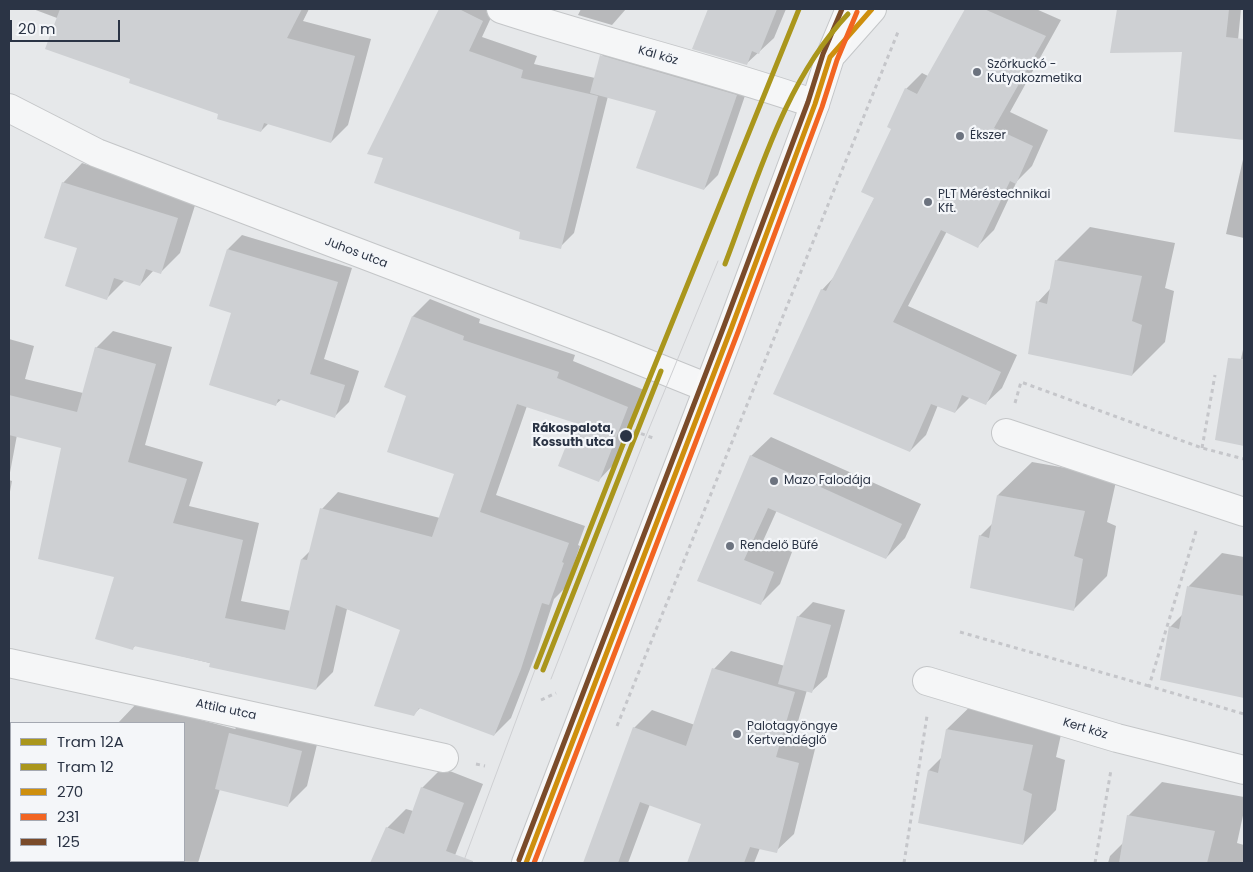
<!DOCTYPE html>
<html>
<head>
<meta charset="utf-8">
<style>
  body { margin:0 }
  #map { position:relative; width:1253px; height:872px; overflow:hidden; background:#e6e8ea; font-family:Poppins,sans-serif }
  canvas { display:block }
  .frame { position:absolute; inset:0; border:10px solid #2b3445; pointer-events:none }
  .legend { position:absolute; left:10px; top:722px; width:175px; height:140px; box-sizing:border-box; background:#f4f6f9; border:1px solid #a4a8b1; margin:0; padding:6px 9px; list-style:none; font-size:15px; color:#2b3445 }
  .legend li { display:flex; align-items:center; gap:10px; height:25px }
  .legend b { width:25px; border:1px solid #a4a8b1 }
  .scale { position:absolute; left:10px; top:20px; width:110px; height:22px; box-sizing:border-box; border:2px solid #2b3445; border-top:0; padding-left:6px; font-size:15px; line-height:18px; white-space:nowrap; color:#2b3445; -webkit-text-stroke:4px #f4f6f9; paint-order:stroke }
</style>
</head>
<body>
<div id="map">
<canvas width="1253" height="872"></canvas>
<div class="frame"></div>
<ul class="legend">
<li><b style="height:6px;background:#aa961c"></b>Tram 12A</li>
<li><b style="height:6px;background:#aa961c"></b>Tram 12</li>
<li><b style="height:6px;background:#ce8f0e"></b>270</li>
<li><b style="height:6px;background:#f26522"></b>231</li>
<li><b style="height:6px;background:#7a4b2a"></b>125</li>
</ul>
<div class="scale">20 m</div>
</div>
<script>
const context = document.querySelector('canvas').getContext('2d');
context.lineJoin = 'round';
function fill(path, color) {
  context.fillStyle = color;
  context.fill(path, 'evenodd');
}
function strokePath(path, color, width, dash) {
  context.strokeStyle = color;
  context.lineWidth = width;
  context.lineCap = dash ? 'butt' : 'round';
  context.setLineDash(dash || []);
  context.stroke(path);
}
function label(font, color, halo, rows, align = 'center') {
  context.font = font + ' Poppins,sans-serif';
  context.lineWidth = 4.5;
  context.setLineDash([]);
  context.textBaseline = 'middle';
  context.strokeStyle = halo;
  context.fillStyle = color;
  for (const [text, x, y, turn = 0] of rows) {
    context.save();
    context.translate(x, y);
    context.rotate((+turn || 0) * Math.PI / 180);
    context.textAlign = isNaN(turn) ? turn : align;
    if (halo) context.strokeText(text, 0, 0);
    context.fillText(text, 0, 0);
    context.restore();
  }
}
const shadow = new Path2D(`
  M33 9H309L303 21 371 39 348 125 331 142 269 123 261 131 132 78 57 18Z
  M441 9H495L482 37 537 56 534 64 595 78 602 56 615 42 750 81 718 175 704 189 658 110 608 96 574 233 560 247 522 231 385 158 369 153Z
  M581 9H626L612 25 578 15Z
  M709 9H786L774 38 746 64 694 48Z
  M967 9H1036L1061 20 1010 112 1048 130 1032 166 1017 181 994 230 978 246 947 231 908 306 1017 355 1002 388 985 404 970 397 955 412 938 405 926 435 910 451 822 290 835 276 875 197 906 89 922 73 928 76Z
  M1118 9H1241L1238 40 1183 51 1111 52Z
  M1244 155V238L1226 234Z
  M82 163 197 199 180 253 161 272 154 270 140 285 125 280 107 298 79 247 63 183Z
  M1090 227 1175 243 1165 288 1174 291 1165 342 1132 375 1038 302 1051 288 1056 261Z
  M242 235 352 268 324 359 359 371 349 402 335 416 282 399 276 404 233 312 228 249Z
  M430 299 480 319 479 323 575 355 573 361 644 390 615 463 599 480 576 422 527 406 496 495 585 526 578 545 580 546 566 587 554 599 537 651 511 718 494 735 421 707 414 714 402 629 347 609 333 672 316 689 136 645 132 649 116 576 63 447 17 435 9 478V339L34 346 25 379 83 393 96 348 113 331 172 347 145 445 203 462 189 506 259 523 241 601 291 611 302 559 310 551 322 509 338 492 440 518 455 473 407 395 386 387 413 316Z
  M1244 345V445L1216 439 1238 373Z
  M771 437 921 504 905 538 886 558 777 510 763 541 792 552 780 584 761 603 698 580 751 456Z
  M1032 462 1117 477 1107 522 1116 526 1107 576 1074 609 980 536 994 522 998 495Z
  M9 480 12 481 9 497Z
  M1222 553 1244 557V697L1161 679 1170 627 1184 613 1189 586Z
  M813 602 845 610 827 677 812 691 807 690 793 739 816 745 794 834 776 851 760 848 754 863H688L702 823 650 804 628 863H585L634 728 652 710 695 725 714 669 731 651 785 666 798 617Z
  M981 696 1066 712 1056 757 1065 760 1056 810 1023 844 920 822 929 770 942 757 947 729Z
  M137 703 235 729 250 715 320 732 307 786 288 805 220 789 198 863H9V740H11V861H184V723H118Z
  M442 768 483 784 452 863H372L387 828 406 809 413 811 422 788Z
  M1162 782 1244 797V811L1237 843 1244 845 1243 863H1108L1110 856 1124 842 1128 816Z`);
const building = new Path2D(`
  M60 9H302L287 38 355 56 331 143 264 123 261 132 217 119 218 114 129 83 130 79 45 49Z
  M439 9H459L483 21 469 51 523 70 521 78 598 96 561 249 519 239 520 232 374 183 383 158 367 154Z
  M708 9H777L759 54 752 51 747 65 692 49Z
  M965 9H984L1046 36 994 128 1033 146 1016 184 1010 181 978 248 941 230 893 322 1001 372 986 405 962 395 955 413 931 404 910 452 773 394 821 289 826 291 874 198 861 192 891 129 887 127 905 88 917 94Z
  M1117 9H1229L1226 37 1244 39V140L1174 132 1182 52 1110 53Z
  M600 55 737 95 704 190 636 168 656 111 590 93Z
  M62 182 178 218 161 274 146 269 140 286 114 278 107 300 65 286 77 248 44 238Z
  M227 249 338 282 310 374 345 385 335 418 278 399 276 406 209 385 231 313 209 306Z
  M1055 260 1142 276 1132 321 1142 325 1132 376 1028 354 1036 301 1047 304Z
  M412 316 464 336 463 340 559 372 557 378 628 407 599 482 558 466 575 423 517 404 480 512 569 543 562 562 564 563 549 605 542 603 521 669 494 736 419 708 414 716 374 706 400 630 336 605 316 690 209 667 210 663 134 646 133 650 95 639 114 577 38 559 61 448 9 435V395L77 412 95 347 156 364 128 462 187 479 173 523 243 540 225 618 285 630 301 559 307 560 320 508 432 537 454 474 387 452 406 396 384 387Z
  M1228 358 1244 359V446L1215 440Z
  M750 455 902 524 886 559 768 508 744 560 774 572 761 605 697 581Z
  M997 495 1085 511 1074 556 1083 559 1074 611 970 588 979 535 989 538Z
  M1187 586 1244 596V698L1160 680 1169 626 1179 629Z
  M797 616 831 625 812 693 778 684Z
  M712 668 795 692 776 757 799 763 777 853 750 847 744 863H687L701 824 640 802 618 863H583L633 727 686 746Z
  M946 729 1033 745 1023 790 1032 794 1023 845 918 823 928 770 938 773Z
  M229 733 302 751 288 807 215 789Z
  M421 787 464 803 446 851 473 861V863H370L386 827 404 834Z
  M1127 815 1215 831 1207 863H1119Z`);
const path = new Path2D(`
  M1015 403 1021 382 1202 448 1244 459
  M626 428 653 438
  M1202 448 1215 375
  M1196 531 1149 686 1244 714
  M960 632 1149 686
  M541 700 556 693
  M617 726 898 32
  M476 764 485 766
  M904 863 927 716
  M1095 863 1111 770`);
const street = new Path2D(`
  M501 9C605 43 712 68 815 104
  M834 52 872 9
  M9 108 97 153 606 347 708 388
  M1006 433 1244 512
  M9 663 444 758
  M927 681 1117 738 1244 770`);
const secondary = new Path2D(`
  M526 863 731 329 815 104 830 57 850 9`);
const tram = new Path2D(`
  M551 679 646 436 718 261
  M463 863 536 667`);
const bus1 = new Path2D(`
  M526 863 731 329 815 104 830 57 872 9`);
const bus2 = new Path2D(`
  M534 863 738 332 822 107 837 60 857 12`);
const bus3 = new Path2D(`
  M519 860 724 326 808 102 823 54 842 9`);
const tram1 = new Path2D(`
  M536 667 629 429 799 9`);
const tram2 = new Path2D(`
  M725 264C758 178 784 82 848 14
  M543 670 661 371`);
const markers = [
  [977,72,5,"#6c737f"],
  [960,136,5,"#6c737f"],
  [928,202,5,"#6c737f"],
  [626,436,7,"#2b3445"],
  [774,481,5,"#6c737f"],
  [730,546,5,"#6c737f"],
  [737,734,5,"#6c737f"]
];
const streetNames = [
  ["Kál köz",658,56,16],
  ["Juhos utca",356,253,21],
  ["Attila utca",226,710,12],
  ["Kert köz",1085,729,17]
];
const poiNames = [
  ["Szőrkuckó -",987,65],
  ["Kutyakozmetika",987,79],
  ["Ékszer",970,136],
  ["PLT Méréstechnikai",938,195],
  ["Kft.",938,209],
  ["Mazo Falodája",784,481],
  ["Rendelő Büfé",740,546],
  ["Palotagyöngye",747,727],
  ["Kertvendéglő",747,741]
];
const stopNames = [
  ["Rákospalota,",614,429],
  ["Kossuth utca",614,443]
];
fill(shadow, '#0003');
fill(building, '#ced0d3');
strokePath(street, '#c4c6c8', 30);
strokePath(secondary, '#c4c6c8', 30);
strokePath(path, '#c5c6ca', 3, [4, 4]);
strokePath(street, '#f5f6f7', 28);
strokePath(secondary, '#f8f8f8', 28);
strokePath(tram, '#cecfd2', 1);
strokePath(bus1, '#ce8f0e', 5);
strokePath(bus2, '#f26522', 5);
strokePath(bus3, '#7a4b2a', 5);
strokePath(tram1, '#aa961c', 5);
strokePath(tram2, '#aa961c', 5);
for (const [x, y, r, color] of markers) {
  const dot = new Path2D();
  dot.arc(x, y, r, 0, 2 * Math.PI);
  context.fillStyle = color;
  context.fill(dot);
  strokePath(dot, '#f4f6f9', 2);
}
label('12px', '#2b3445', '#f4f6f9', streetNames);
label('12px', '#2b3445', '#f4f6f9', poiNames, 'left');
label('bold 12px', '#2b3445', '#f4f6f9', stopNames, 'right');
</script>
</body>
</html>
